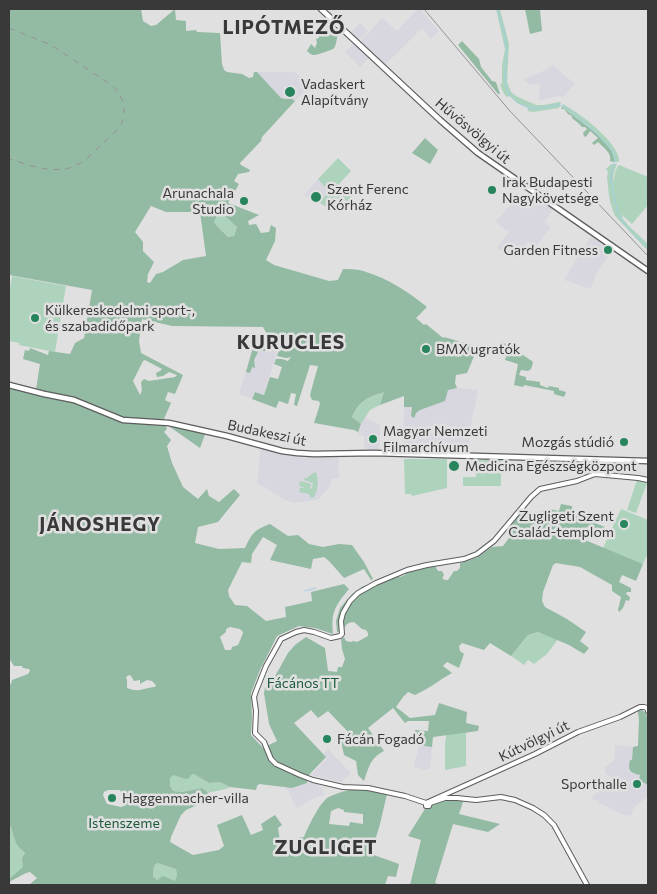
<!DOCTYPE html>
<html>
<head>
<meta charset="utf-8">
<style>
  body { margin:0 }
  #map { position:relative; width:657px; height:894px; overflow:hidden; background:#e0e0e1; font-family:Commissioner,sans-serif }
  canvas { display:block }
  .frame { position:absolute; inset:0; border:10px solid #393939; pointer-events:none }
</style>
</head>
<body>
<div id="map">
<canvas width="657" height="894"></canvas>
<div class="frame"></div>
</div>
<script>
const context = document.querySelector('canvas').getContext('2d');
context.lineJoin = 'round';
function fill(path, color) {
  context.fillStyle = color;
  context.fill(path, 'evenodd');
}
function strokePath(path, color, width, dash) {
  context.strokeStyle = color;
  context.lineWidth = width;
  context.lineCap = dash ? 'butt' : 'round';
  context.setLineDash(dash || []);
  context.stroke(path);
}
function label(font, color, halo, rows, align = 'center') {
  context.font = font + ' Commissioner,sans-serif';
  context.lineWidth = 5;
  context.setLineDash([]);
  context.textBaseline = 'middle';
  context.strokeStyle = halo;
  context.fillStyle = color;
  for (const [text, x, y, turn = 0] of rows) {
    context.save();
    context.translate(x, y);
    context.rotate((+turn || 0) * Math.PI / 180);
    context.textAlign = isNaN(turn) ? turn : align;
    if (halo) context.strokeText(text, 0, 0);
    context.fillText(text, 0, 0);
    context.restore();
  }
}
const built = new Path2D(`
  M418 9H420L439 31 431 39 422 28 385 65 360 42 382 18 397 31Z
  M360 23 368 31 356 44 370 57 360 67 345 52 357 40 350 33Z
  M553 65 575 84 563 97 557 96 543 100H539L540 85 528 84 524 80 529 77 548 69Z
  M257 72H295L310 86 295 101 291 98 285 99 281 98Z
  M318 179 329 192 322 199 320 203 304 195Z
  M531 194 554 208 544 222 551 227 536 246 528 242 516 259 497 248 509 232 495 222 515 200 522 205Z
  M591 236 612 250 595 276 591 289 564 280Z
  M256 336 280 343 264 394 254 392 252 399 239 394Z
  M457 388 478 390 470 431 469 451 403 450 404 407H412L416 413 420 410 445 401 448 389Z
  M365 417 380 425 379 450 364 449V436L358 435V432Z
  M261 447 304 458 315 456H338L339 478 332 479 328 489 322 495 318 500 294 503 285 500 257 483Z
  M642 710 646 713 648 721V799L646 798 634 807 630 818 629 815H625L619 813 599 803V801L594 800 590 798 604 787 612 779 605 773 606 769 604 768 615 759V745L633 747 638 746 639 720 638 711Z
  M419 745 432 747 430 768 426 770 414 767Z
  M328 749 351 773 342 782 311 775 327 758 323 754Z
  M316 782 318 784 325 794 324 795 311 799 297 809 286 787 292 788 307 783Z`);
const green = new Path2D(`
  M496 9H500L509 44 507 82 511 92 516 96 536 105H544L560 102 561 103 559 108 533 112 528 111 527 107 517 103 510 96 507 97 504 94 500 85 502 83V65L505 49Z
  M563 104C579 113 607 134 616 151 618 154 619 158 619 162H614V158L611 150 597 134 562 107Z
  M338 158 351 171 339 184 355 201 341 209V204L338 203H336L330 200 327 207 320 203 322 199 329 192 318 179Z
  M611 164H617C615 170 612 176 614 182 614 177 615 169 619 165L648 177V205L632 224 621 214 623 217 622 218 629 226 648 244V251L615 216 611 205 609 196 607 177 608 172 606 169Z
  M218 214 224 215 237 227 234 236 228 237C225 232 218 228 214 222Z
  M12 276 66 286 55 352 19 345V343L9 341V295Z
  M385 391 380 405 370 410 361 424 352 417C359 401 369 397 385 391Z
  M404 459H447V488L412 496 411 494H405Z
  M476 460H501V486H463V477H476Z
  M316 472C319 480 318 491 314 497L311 498 309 494 299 492 300 488H305L299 486 300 481 311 484 310 489 312 488 313 483 304 480 305 478H307L313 473Z
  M637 480 647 483 636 513 627 510Z
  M621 509 648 520V553L643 564 603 548Z
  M538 632 558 639 547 654 534 664 528 660 524 665 511 656 528 635Z
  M466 723V766L445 770V744L448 724Z
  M173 774 191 775 195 774 207 782 209 783 220 782 230 787 226 789 207 793 202 788 182 792 173 791 170 786V778Z
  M9 824C13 829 12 834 15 840 17 845 21 849 25 853L22 858 24 867 9 879Z
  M157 863 176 869 177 875 175 882C168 878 163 876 157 880L153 878 154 866Z`);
const forest = new Path2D(`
  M9 9H141L143 21 151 26 156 25 175 9 176 20 186 21V31L196 30 197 32 220 33 222 64 224 70 227 72 242 74 249 78 253 77 254 72H257L281 98 285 99 291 98 295 101 262 137 261 141 240 163 241 165 250 170 249 172 238 174 234 181 239 184 228 203 259 215 248 221 249 225 256 224 261 233 269 232 271 225 276 228 275 241 266 260 274 265 329 281 338 280 343 269C350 269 359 269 366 272 387 278 410 293 427 307L416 318 424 325 426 324 443 338 444 337 478 347 467 373 456 375 455 383 457 388 448 390 445 401 420 410 416 413 414 418 411 416 412 407H404V396L380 405 384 392C368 397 359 401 352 417L361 424 358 432 354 430 314 423 320 404 319 401 312 400 310 395 318 366 310 365 297 406 294 405 296 394 291 393 288 404 279 401 276 408 252 399 255 392 264 395 270 377 278 379 282 367 274 364 276 359H282L288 361 291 357 286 358 277 356 282 341 269 338 263 327 172 326 142 319 139 341 141 353 183 375 175 394 168 392 165 400 171 403 163 421 167 429 164 432 171 440 167 446 172 463 183 487 198 499 207 489 209 496 219 502 234 489 240 495 218 522 198 527 195 543 219 549 245 548C252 533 254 530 270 524L288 536 298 535 309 544 323 547 339 544 352 545 364 562 373 579 371 580 364 569 344 578 329 561 324 557 313 559 311 569 270 560 277 545 263 537 252 554 251 563 242 562 228 590 229 596 235 605 247 606 266 621 286 617 285 607 312 601 311 592 344 584 349 589C335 606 331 612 333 634L315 628 299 626 277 636 260 670 251 693 252 717 251 735 263 748 277 741 269 724 264 693 265 688 274 678 288 653 295 645 306 637 325 648 328 671 337 672 338 667H342L345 659 342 649 341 639 344 637 346 641 351 642 353 641 357 642 368 636V633L366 630 362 629 354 622C348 622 345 625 343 631L337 632 336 621 340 608 352 594 363 586 376 584 397 575 400 577 405 575 408 571 435 566 438 571H442L444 575 442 578 445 580H448L454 571H457L460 568V563L470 560 478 557 492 547 503 546 512 534 510 527 525 508C536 516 535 513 545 510 550 509 554 510 559 511L561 504 572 506V510L575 511V514L589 518 590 521 605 527 602 530 588 526 582 537 585 540 643 564 636 581 622 575 619 582 631 588V592H627L626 594 630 597 629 601 626 600 623 608 619 612 618 610 621 597 612 591V585L580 567 556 563 553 565 543 592 542 601 545 607 567 619 586 632 580 641 589 648 584 654 569 645 538 632 528 635 511 656 490 643 484 650 462 643 459 646 460 651 464 654 459 668 447 662 443 666 452 673C439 680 429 689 415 695L408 692 403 697 396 707 410 718 435 715 439 703 467 712 466 723 479 726 478 731 433 737 432 747 412 744 415 730 428 731 429 721H408L405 723 393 708 368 728 384 751C370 758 369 767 364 781L358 775 356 761 344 755 341 741 349 733 328 711 318 718 311 710 294 723 326 757 308 776 307 783 292 788 259 784 257 786 256 790 230 787 220 782 209 783 194 774 191 775 189 778 186 779 173 775 170 778V786L173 791 182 792 202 788 209 794 206 797V801L186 810 181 815 171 837 170 842 193 855 219 850 224 846 217 825 242 815 251 835 263 830 261 824 275 815 282 825 278 828 282 853 297 854 300 837H304C308 827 318 806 326 799 328 797 333 795 336 794 355 786 369 789 387 794L380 824 371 854 399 864 396 877 388 876 385 885H294L292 884V885H29L37 878 30 872 26 873 9 882V879L23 867 22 858 25 853C21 849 16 845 15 840 12 834 13 829 9 824V685L11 684 12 680 28 674 30 671 29 669 23 668 22 666H14L9 658V387L25 391 26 387 36 389 40 364 23 359 25 350 29 351 30 348 48 355 49 351 70 354 75 343 84 338 92 290 9 275ZM151 206 166 212H200L206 256 183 260 163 272 156 274 150 283 147 282 148 274 154 262 143 251V242L135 232ZM218 214 224 215 237 227 234 236 228 237C224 232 218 228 214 222ZM145 360 162 369 160 371 156 373 157 377 163 376 169 372 177 375 175 377 149 381 144 379 141 382 142 390 140 395 133 381 143 361ZM230 627 240 629 243 632C243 634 239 643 238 645L232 647 231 650H225L220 637 226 632V629ZM129 675 131 676 134 681 140 680V684L147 680 152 681 156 685 155 687C143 688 140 693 127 688V680L126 677ZM108 790H120L127 803 126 805 121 807 107 804 103 795 104 792ZM338 808 344 810V812L363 814V824L350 822 349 826 329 824 331 811ZM157 863 176 869 177 875 175 881 163 876 157 880 153 877 154 866Z
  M525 9H549L540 10 542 31 530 34Z
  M322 28H323L324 35 338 34C337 37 336 46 334 48 332 50 317 55 314 55 311 55 309 53 307 51L311 44 315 48 317 43 316 39 319 38V32Z
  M462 41 479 59 481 67 492 81 496 82 500 94H498L458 45Z
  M562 107 597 134 611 150 614 158V162L610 161C612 153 604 148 598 142L594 145 592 143 598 138 590 131 586 137 584 136 583 133 587 129 585 127H582C578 122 575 121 572 118V116L568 114 564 109H561Z
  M425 138 438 150 430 164 412 153Z
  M256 337 279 343 278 349 271 351H263L262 349 259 347V350L254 360 255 368 252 367 250 373 246 372Z
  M502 342 514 349 515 350 532 361 533 363 531 369 528 371 521 370 519 375 526 377V380L540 382V385L548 388 549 386 559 388V390L566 392 564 397 554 394V391L524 385 523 387 514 385 518 364 505 360 508 351 507 348 500 344Z
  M172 425 206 432 200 448 170 427Z
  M642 710 646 713 648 721V785L639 780 640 775C631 773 627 771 630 760H632L633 747 638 746 639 720 638 711Z
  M445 798 464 799 459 814 500 824 488 832 453 824 435 883 441 885H410L421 840 408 836 428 804Z`);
const stream = new Path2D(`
  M497 9C500 20 505 33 506 45 508 60 501 81 509 94 516 105 531 110 543 108 549 107 555 104 562 106 574 111 602 138 610 148 620 160 612 165 611 177 611 183 613 189 614 195 616 203 617 211 620 217 626 229 639 239 648 248
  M305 591 316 588`);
const tertiary = new Path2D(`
  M426 803 405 796 368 788 343 787 313 780 300 775 276 764 271 759 264 742 255 733 256 711 254 697 256 691 266 666 281 639 296 632 304 630 314 632 331 638 340 636 342 634 341 621 343 613 350 601 358 593 376 583 407 570 427 565 464 559 477 554 494 541 531 497 540 489 577 481 595 474 638 478 648 480
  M426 803 535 754 578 732 620 717 640 707H644L647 708 648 711
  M426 803V806H429L430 803 445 798H457L476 800 501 797 515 800 533 808 544 815 554 825 587 885`);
const secondary = new Path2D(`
  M321 9 440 120 478 153 648 271
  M9 385 44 394 74 400 123 420 169 423 227 436 282 451 297 453 314 454 374 453 648 461`);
const tram = new Path2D(`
  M424 9 509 110 648 256`);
const rail = new Path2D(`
  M9 28 51 45 110 84C124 95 129 113 119 128 114 134 107 139 102 144 91 155 81 166 65 169 46 172 26 164 9 159`);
const markers = [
  [290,92,6,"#26855d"],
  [492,190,5,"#26855d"],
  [316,197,6,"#26855d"],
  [244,201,5,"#26855d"],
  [608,250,5,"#26855d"],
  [35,318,5,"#26855d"],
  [426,349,5,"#26855d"],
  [373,439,5,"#26855d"],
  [624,442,5,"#26855d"],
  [454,466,6,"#26855d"],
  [624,524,5,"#26855d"],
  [327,739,5,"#26855d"],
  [637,784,5,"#26855d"],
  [112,798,5,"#26855d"]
];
const poiNames = [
  ["Vadaskert",301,84],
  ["Alapítvány",301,100],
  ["Irak Budapesti",502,182],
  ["Nagykövetsége",502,198],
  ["Szent Ferenc",327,189],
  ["Kórház",327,205],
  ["Arunachala",234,193,"right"],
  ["Studio",234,209,"right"],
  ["Garden Fitness",598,250,"right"],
  ["Külkereskedelmi sport-,",45,310],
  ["és szabadidőpark",45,326],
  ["BMX ugratók",436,349],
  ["Magyar Nemzeti",383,431],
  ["Filmarchívum",383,447],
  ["Mozgás stúdió",614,442,"right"],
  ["Medicina Egészségközpont",465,466],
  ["Zugligeti Szent",614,516,"right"],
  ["Család-templom",614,532,"right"],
  ["Fácán Fogadó",337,739],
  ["Sporthalle",627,784,"right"],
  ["Haggenmacher-villa",122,798]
];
const streetNames = [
  ["Hűvösvölgyi út",473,131,40],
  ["Budakeszi út",267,433,12],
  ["Kútvölgyi út",534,741,-26]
];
const parkNames = [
  ["Fácános TT",303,683],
  ["Istenszeme",124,823]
];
const districtNames = [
  ["LIPÓTMEZŐ",284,28],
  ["KURUCLES",291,343],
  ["JÁNOSHEGY",100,525],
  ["ZUGLIGET",326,848]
];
fill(built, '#d8d7e0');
fill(green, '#aed3bc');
fill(forest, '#93baa2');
strokePath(stream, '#a2cfe3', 1);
strokePath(tertiary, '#5d5d5e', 6);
strokePath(secondary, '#5d5d5e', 7);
strokePath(tertiary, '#fff', 4);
strokePath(secondary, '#fff', 4.5);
strokePath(tram, '#939394', 1);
strokePath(rail, '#939394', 1, [6, 6]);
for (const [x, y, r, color] of markers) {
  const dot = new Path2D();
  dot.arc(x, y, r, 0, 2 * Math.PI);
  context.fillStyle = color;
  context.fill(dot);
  strokePath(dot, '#e0e0e1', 2);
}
label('14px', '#393939', '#e0e0e1', poiNames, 'left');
label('14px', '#393939', '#e0e0e1', streetNames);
label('14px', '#1b5a3a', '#e0e0e1', parkNames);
context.letterSpacing = '1px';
label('bold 19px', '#393939', '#e0e0e1', districtNames);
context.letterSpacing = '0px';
</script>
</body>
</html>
